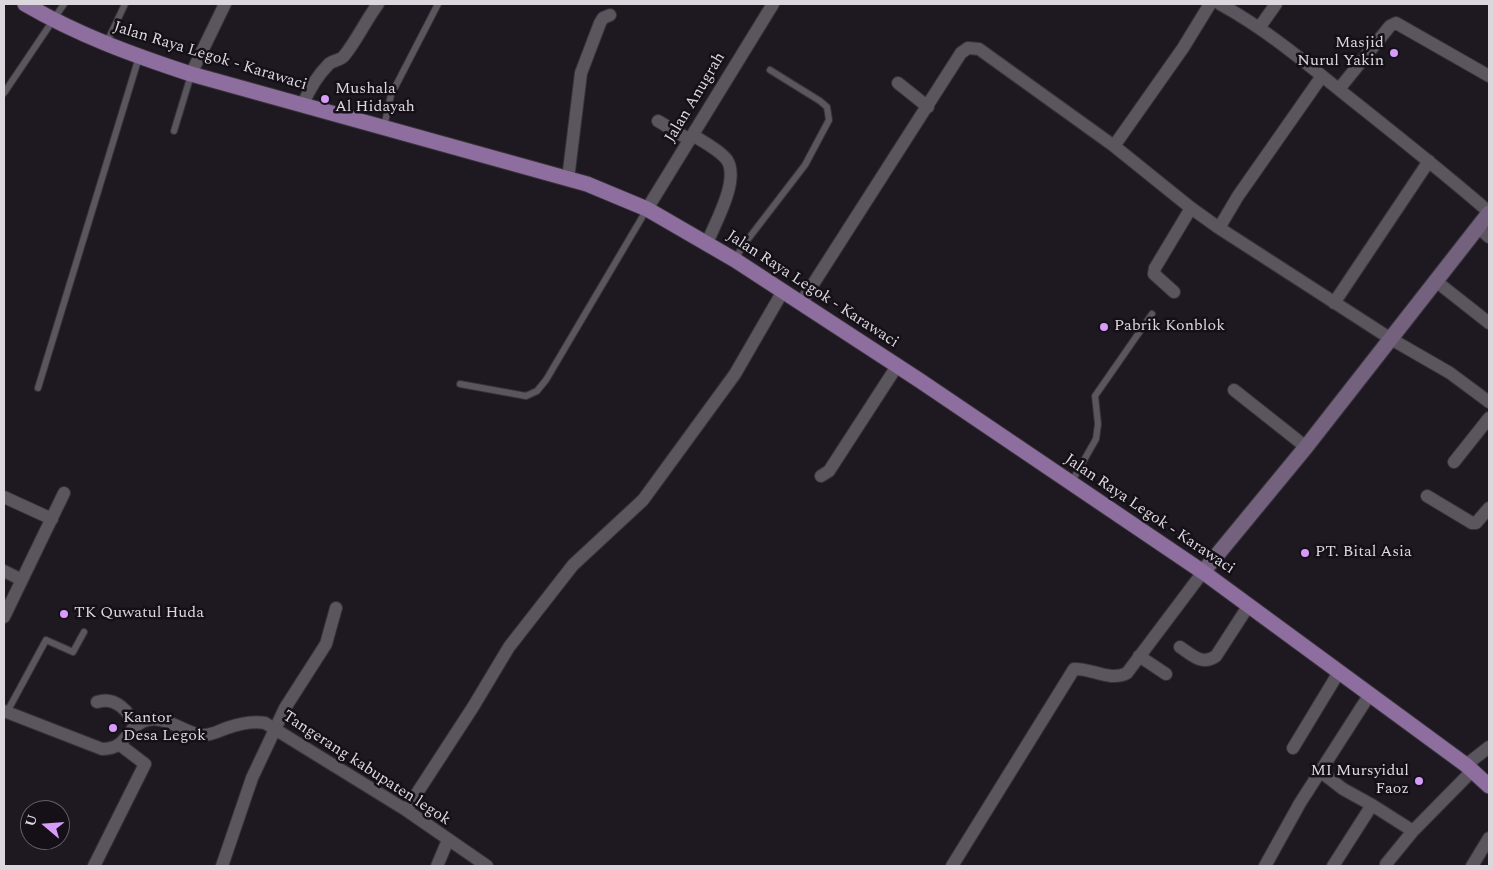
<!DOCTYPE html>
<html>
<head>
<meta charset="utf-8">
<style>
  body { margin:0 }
  #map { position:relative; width:1493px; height:870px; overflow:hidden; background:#1e1921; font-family:Spectral,serif }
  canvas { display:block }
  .frame { position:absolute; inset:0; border:5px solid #dbd8dd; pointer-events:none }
  .north { position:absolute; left:20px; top:800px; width:50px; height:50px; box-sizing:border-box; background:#151018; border:1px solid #646067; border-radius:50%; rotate:288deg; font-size:14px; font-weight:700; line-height:20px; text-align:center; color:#dbd8dd }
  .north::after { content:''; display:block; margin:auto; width:18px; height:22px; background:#d79bf9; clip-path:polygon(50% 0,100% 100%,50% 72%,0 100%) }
</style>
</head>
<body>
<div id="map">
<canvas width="1493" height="870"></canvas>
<div class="frame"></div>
<div class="north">U</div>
</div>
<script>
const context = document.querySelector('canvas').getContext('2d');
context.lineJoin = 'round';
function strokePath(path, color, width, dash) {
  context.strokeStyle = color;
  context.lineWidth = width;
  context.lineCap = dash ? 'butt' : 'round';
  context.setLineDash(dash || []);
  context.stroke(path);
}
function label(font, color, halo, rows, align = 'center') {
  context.font = font + ' Spectral,serif';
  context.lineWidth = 5;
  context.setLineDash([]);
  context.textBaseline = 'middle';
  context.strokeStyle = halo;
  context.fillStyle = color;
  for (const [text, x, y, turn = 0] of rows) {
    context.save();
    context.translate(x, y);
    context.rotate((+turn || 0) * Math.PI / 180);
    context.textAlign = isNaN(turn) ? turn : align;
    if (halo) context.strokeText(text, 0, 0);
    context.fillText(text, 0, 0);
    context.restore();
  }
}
const lane = new Path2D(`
  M106 44 125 4
  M4 93 64 4
  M384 127 391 95 438 4
  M174 131 191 75
  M735 260 742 247 805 165 829 120 827 107 820 101 770 70
  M460 384 526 396 537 391 546 380 647 209
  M38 388 139 57
  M1071 483 1096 439 1098 424 1095 396 1152 314
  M7 712 46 640 73 652 84 632`);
const street = new Path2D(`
  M1220 4C1266 29 1306 63 1347 96 1395 134 1443 172 1489 212
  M1259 28 1276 4
  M191 74 225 4
  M898 83 928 107
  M1339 89 1390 26 1396 23 1489 76
  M303 104C309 90 317 76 328 65 332 60 340 61 344 56 357 40 366 20 378 4
  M658 121 690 140
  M693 135C703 142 720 150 727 160 740 180 715 223 707 243
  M1114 146 1183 48 1210 4
  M568 179 581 73 600 23 603 18 610 15
  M647 209 773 4
  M1478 227 1489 237
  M1219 228 1238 196 1322 76
  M1437 282 1489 323
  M1174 292 1154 274 1155 268 1191 208
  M801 303 961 53 968 48 979 49 1114 146 1191 208 1219 228 1391 339 1450 373 1489 402
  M1334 303 1429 161
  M1234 390 1306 447
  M1454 462 1489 418
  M821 476 829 471 897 366
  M1427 496 1472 523H1476L1489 508
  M4 497 52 519
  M4 571 22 580
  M4 617 64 493
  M1180 647C1192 655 1202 666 1216 656L1249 605
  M1139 656 1166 674
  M97 702C115 696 130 711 135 728
  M4 711 102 749C127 749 125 730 142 722 162 712 182 732 201 735 211 736 218 731 227 728 239 724 253 721 265 723L406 810 487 866
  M1293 748 1339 672
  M1466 765 1489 747
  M1321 772 1343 789 1372 805
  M406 810 473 707 509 647 573 565 643 500 735 374 783 291
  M1386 864 1413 831 1472 771
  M94 866 145 764 120 745
  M222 866 252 778 285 708 326 644 336 608
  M437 866 448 840
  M952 866 1074 669C1092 668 1110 682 1127 673L1203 572
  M1265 866 1300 803 1370 694
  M1333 866 1372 805 1413 831
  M1472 866 1489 838`);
const secondary = new Path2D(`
  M1203 572 1306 447 1489 213`);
const primary = new Path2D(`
  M25 4C78 35 133 55 191 74L587 184 647 209 735 260 919 380 1203 572 1466 765 1489 786`);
const markers = [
  [1394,53,5,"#d79bf9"],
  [325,99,5,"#d79bf9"],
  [1104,327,5,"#d79bf9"],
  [1305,553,5,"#d79bf9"],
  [64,614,5,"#d79bf9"],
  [113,728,5,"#d79bf9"],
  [1419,781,5,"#d79bf9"]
];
const poiNames = [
  ["Masjid",1384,44,"right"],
  ["Nurul Yakin",1384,62,"right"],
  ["Mushala",335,90],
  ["Al Hidayah",335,108],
  ["Pabrik Konblok",1114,327],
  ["PT. Bital Asia",1315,553],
  ["TK Quwatul Huda",74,614],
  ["Kantor",123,719],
  ["Desa Legok",123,737],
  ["MI Mursyidul",1409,772,"right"],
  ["Faoz",1409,790,"right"]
];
const streetNames = [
  ["Jalan Raya Legok - Karawaci",210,57,17],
  ["Jalan Anugrah",696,98,-59],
  ["Jalan Raya Legok - Karawaci",812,290,33],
  ["Jalan Raya Legok - Karawaci",1149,515,34],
  ["Tangerang kabupaten legok",366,769,33]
];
strokePath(lane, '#363339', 8);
strokePath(street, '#363339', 14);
strokePath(secondary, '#363339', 17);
strokePath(primary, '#363339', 17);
strokePath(lane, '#5b555e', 6);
strokePath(street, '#5b555e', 12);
strokePath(secondary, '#74617e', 15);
strokePath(primary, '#8d6e9e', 15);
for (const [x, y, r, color] of markers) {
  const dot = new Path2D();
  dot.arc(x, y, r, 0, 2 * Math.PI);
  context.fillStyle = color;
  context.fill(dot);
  strokePath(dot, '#151018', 2);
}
label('16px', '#dbd8dd', '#151018', poiNames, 'left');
label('16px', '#dbd8dd', '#151018', streetNames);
</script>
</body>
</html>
